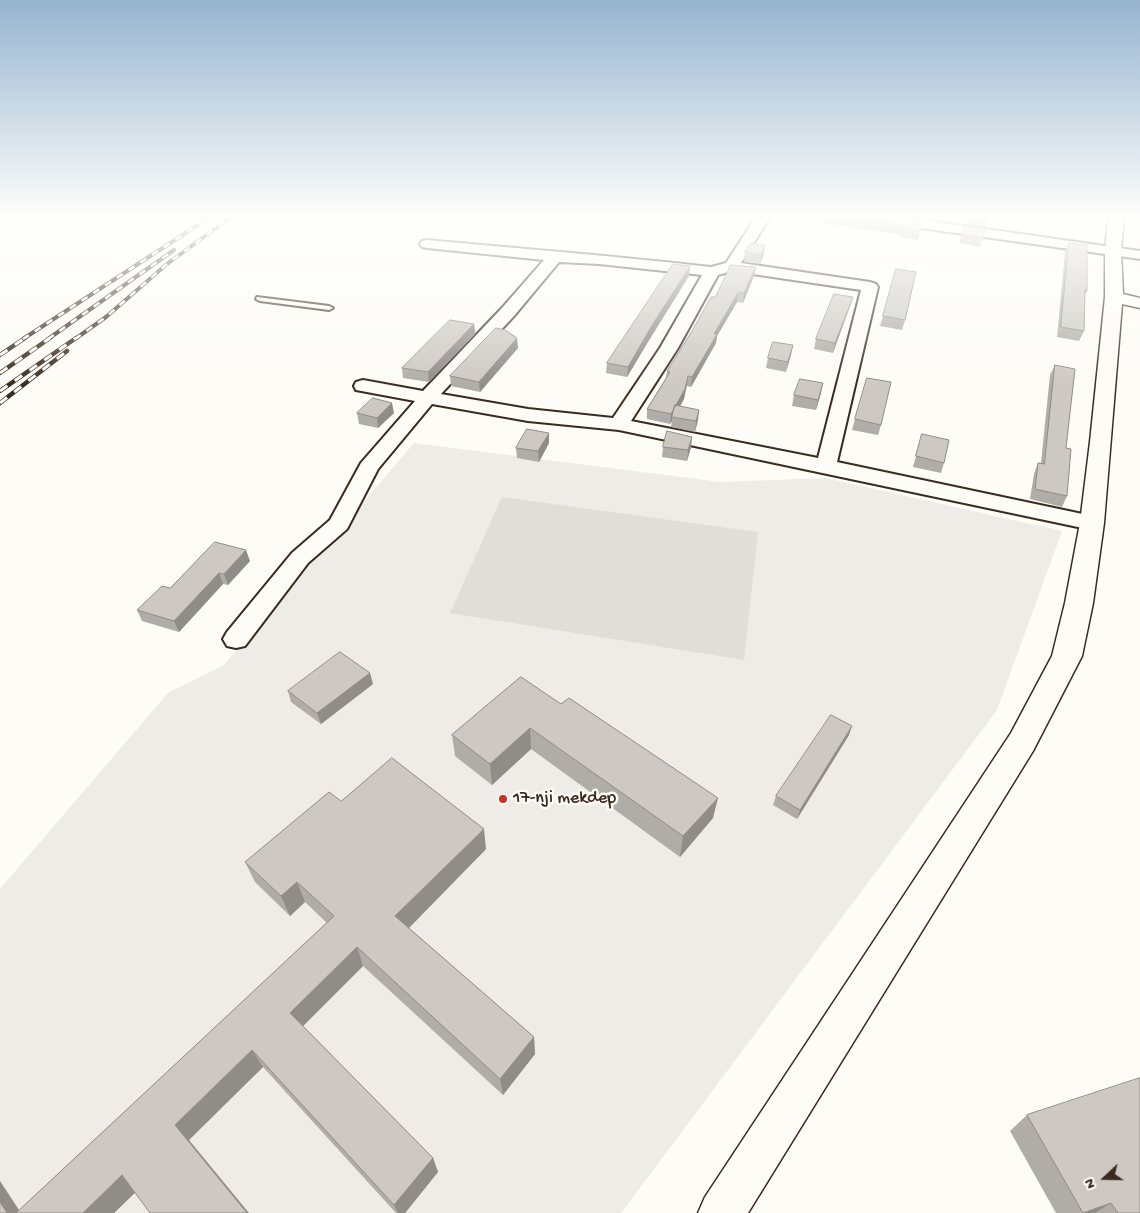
<!DOCTYPE html>
<html>
<head>
<meta charset="utf-8">
<style>
  body { margin:0 }
  #map { position:relative; width:1140px; height:1213px; overflow:hidden; background:#fdfcf7; font-family:"Gochi Hand",sans-serif }
  canvas { display:block }
  .north { position:absolute; left:1080px; top:1153px; width:50px; height:50px; -webkit-text-stroke:4px #fdfcf7; paint-order:stroke; rotate:249deg; font-size:14px; font-weight:700; line-height:20px; text-align:center; color:#3b2a1e }
  .north::after { content:''; display:block; margin:auto; width:18px; height:22px; background:#3b2a1e; clip-path:polygon(50% 0,100% 100%,50% 72%,0 100%) }
</style>
</head>
<body>
<div id="map">
<canvas width="1140" height="1213"></canvas>
<div class="north">N</div>
</div>
<script>
const context = document.querySelector('canvas').getContext('2d');
context.lineJoin = 'round';
function fill(path, color) {
  context.fillStyle = color;
  context.fill(path, 'evenodd');
}
function strokePath(path, color, width, dash) {
  context.strokeStyle = color;
  context.lineWidth = width;
  context.lineCap = dash ? 'butt' : 'round';
  context.setLineDash(dash || []);
  context.stroke(path);
}
function label(font, color, halo, rows, align = 'center') {
  context.font = font + ' "Gochi Hand",sans-serif';
  context.lineWidth = 5;
  context.setLineDash([]);
  context.textBaseline = 'middle';
  context.strokeStyle = halo;
  context.fillStyle = color;
  for (const [text, x, y, turn = 0] of rows) {
    context.save();
    context.translate(x, y);
    context.rotate((+turn || 0) * Math.PI / 180);
    context.textAlign = isNaN(turn) ? turn : align;
    if (halo) context.strokeText(text, 0, 0);
    context.fillText(text, 0, 0);
    context.restore();
  }
}
const built = new Path2D(`
  M414 443 720 482 826 478 1062 531 997 710 621 1213H0V889L169 692 223 666Z`);
const green = new Path2D(`
  M502 497 758 532 744 660 450 613Z`);
const service = new Path2D(`
  M257 297 329 306 333 308 329 310 260 301 256 299Z`);
const minor = new Path2D(`
  M756 217H770L741 263 870 282 876 284 878 287 837 462 1092 516 1100 518 1103 523 1100 528 1092 530 619 430 528 421 432 404 378 469 347 529 308 563 245 646 236 648 227 646 223 639 227 632 292 553 330 520 361 463 415 401 356 390 354 386 356 382 363 380 423 391 502 308 544 260 427 248 422 247 420 244 422 241 427 240C522 249 617 256 711 267L726 263ZM559 262 599 264 702 275 660 348 613 418 528 409 441 394 514 316ZM732 271 861 290 818 458 631 421 678 348 718 275Z
  M864 217H902L1140 251V259L871 221Z`);
const tertiary = new Path2D(`
  M1108 217H1124L1121 251 1123 294 1140 298V308L1122 304 1104 523 1093 603 1082 656 1033 751 748 1213H698L705 1197 1011 733 1052 656 1065 603 1080 523 1090 442 1105 297V251Z`);
const railFar1 = new Path2D(`
  M23 339 210 217
  M48 339 174 250
  M75 339 106 317 167 264 231 217`);
const rail = new Path2D(`
  M0 355 25 338
  M0 373 50 338
  M0 391 76 338
  M0 403 67 351`);
const wall = new Path2D(`
  M802 217H890L923 222 918 240 901 237 902 235 801 220Z
  M968 217H989L986 227 966 224Z
  M1140 217V233L1139 220Z
  M964 227 985 230 980 247 959 243Z
  M1069 243 1087 291 1085 295 1084 331 1079 341 1057 337 1065 252Z
  M765 245 764 254 760 264 744 262 745 252Z
  M689 276 651 337 627 377 606 373 607 363Z
  M754 276 743 303 737 302 717 336 716 343 691 387 687 386 684 399 680 406 698 420 695 432 671 427 672 421 670 424 647 419V409L666 378 667 371 715 297Z
  M853 297 850 306 833 353 814 349 816 339Z
  M883 316 905 320 902 330 880 326Z
  M474 324 475 334 429 382 403 378 402 368Z
  M793 345 786 372 766 368 768 358Z
  M518 348 480 392 451 386 450 376Z
  M1055 365 1066 448 1067 496 1062 507 1030 499 1034 474 1038 463H1041L1050 375Z
  M821 393 816 410 792 406 794 395Z
  M357 413H394L378 428 359 424Z
  M855 419 881 425 878 435 852 430Z
  M922 434 944 463 941 473 913 467Z
  M549 443 539 462 517 458 516 448Z
  M663 447H691L687 461 662 457Z
  M250 561 228 585 223 584 179 632 142 621 137 610 170 588Z
  M521 677 713 818 680 857 531 749 492 785 455 756 452 735Z
  M373 684 321 724 291 702 288 691Z
  M849 735 797 819 773 805 776 796Z
  M341 801 486 849 409 928 534 1037 535 1054 503 1095 363 966 303 1026 433 1158 438 1172 405 1213H396L263 1067 114 1213H0L19 1210 327 923 305 902 290 916 255 882 245 862Z
  M1027 1115 1140 1213H1056L1010 1131Z`);
const shadedWall = new Path2D(`
  M765 245 764 254 760 264 761 255Z
  M690 266 689 276 651 337 627 377 628 367 651 327Z
  M756 267 754 276 743 303 744 293Z
  M738 293 737 302 717 336 716 343 691 387 692 377 714 334Z
  M853 297 850 306 833 353 835 343Z
  M474 324 475 334 429 382 428 372Z
  M517 338 518 348 480 392 479 382Z
  M793 345 791 355 786 372 788 362Z
  M688 376 684 399 674 417H672V421L670 424 671 414Z
  M823 383 821 393 816 410 818 400Z
  M392 403 394 413 378 428 377 418Z
  M699 410 698 420 695 432 696 421Z
  M549 433V443L539 462 538 451Z
  M692 437 691 447 687 461 688 450Z
  M246 550 250 561 228 585 224 574Z
  M219 573 223 584 179 632 174 621Z
  M370 673 373 684 321 724 317 713Z
  M852 726 849 735 797 819 800 810Z
  M530 728 531 749 492 785 490 764Z
  M718 798 713 818 680 857 683 836Z
  M484 829 486 849 401 936 395 916Z
  M297 882 305 902 290 916 281 896Z
  M357 947 363 966 299 1030 290 1013Z
  M534 1037 535 1054 503 1095 500 1079Z
  M252 1050 263 1067 189 1140 249 1213H247L175 1125Z
  M433 1158 438 1172 405 1213H398L394 1205Z
  M122 1175 139 1189 114 1213H83Z
  M0 1181 21 1213H7L0 1202Z
  M1111 1203 1095 1213H1084Z`);
const building = new Path2D(`
  M840 217H890L923 222 920 231 903 229 904 226Z
  M964 227 985 230 983 238 962 234Z
  M751 243 765 245 761 255 745 252Z
  M1069 243 1087 245V291L1085 290 1084 331 1061 327Z
  M673 264 690 266 651 327 628 367 607 363Z
  M731 265 756 267 744 293H738L714 334H717L692 377 688 376 685 389 671 414 647 409 670 372 667 371 692 331 711 297H715Z
  M896 269 916 272 905 320 883 316Z
  M834 294 853 297 835 343 816 339Z
  M450 320 474 324 428 372 402 368Z
  M496 328 505 330 517 338 479 382 450 376Z
  M773 342 793 345 788 362 768 358Z
  M1055 365 1075 369 1066 448 1071 449 1067 496 1035 489 1038 463 1044 464Z
  M867 378 891 382 881 425 855 419Z
  M800 379 823 383 818 400 794 395Z
  M373 398 392 403 377 418 357 413Z
  M675 405 699 410 696 421 672 417Z
  M527 429 549 433 538 451 516 448Z
  M667 431 692 437 688 450 663 447Z
  M922 434 949 440 944 463 916 456Z
  M215 542 246 550 224 574 219 573 174 621 137 610 162 586 170 588Z
  M340 652 370 673 317 713 288 691Z
  M521 677 561 704 569 698 718 798 683 836 530 728 490 764 452 735Z
  M831 715 852 726 800 810 776 796Z
  M392 758 484 829 395 916 534 1037 500 1079 357 947 290 1013 433 1158 394 1205 252 1050 175 1125 247 1213H150L122 1175 83 1213H16L334 916 297 882 281 896 245 862 329 792 341 801Z
  M1140 1078V1213H1118L1111 1203 1083 1213 1027 1115Z
  M0 1202 7 1213H0Z`);
const markers = [
  [503,799,5,"#c8321e"]
];
const nearPoinames = [
  ["17-nji mekdep",513,799]
];
fill(built, '#efece7');
fill(green, '#e1ded7');
strokePath(service, '#3b2a1e', 4);
strokePath(minor, '#3b2a1e', 4);
strokePath(tertiary, '#3b2a1e', 3);
fill(service, '#fdfcf7');
fill(minor, '#fdfcf7');
fill(tertiary, '#fdfcf7');
strokePath(railFar1, '#3b2a1e', 4);
strokePath(rail, '#3b2a1e', 4.5);
strokePath(railFar1, '#fdfcf7', 2.5, [7]);
strokePath(rail, '#fdfcf7', 3, [9]);
fill(wall, '#b0aca7');
fill(shadedWall, '#908c88');
fill(building, '#cdc8c2');
strokePath(building, '#908c88', 1);
const sky = context.createLinearGradient(0, 0, 0, 387);
sky.addColorStop(0, '#96b4d0');
sky.addColorStop(0.56, '#fefefb');
sky.addColorStop(1, '#fefefb00');
context.fillStyle = sky;
context.fillRect(0, 0, 1140, 387);
for (const [x, y, r, color] of markers) {
  const dot = new Path2D();
  dot.arc(x, y, r, 0, 2 * Math.PI);
  context.fillStyle = color;
  context.fill(dot);
  strokePath(dot, '#fdfcf7', 2);
}
label('18px', '#3b2a1e', '#fdfcf7', nearPoinames, 'left');
</script>
</body>
</html>
